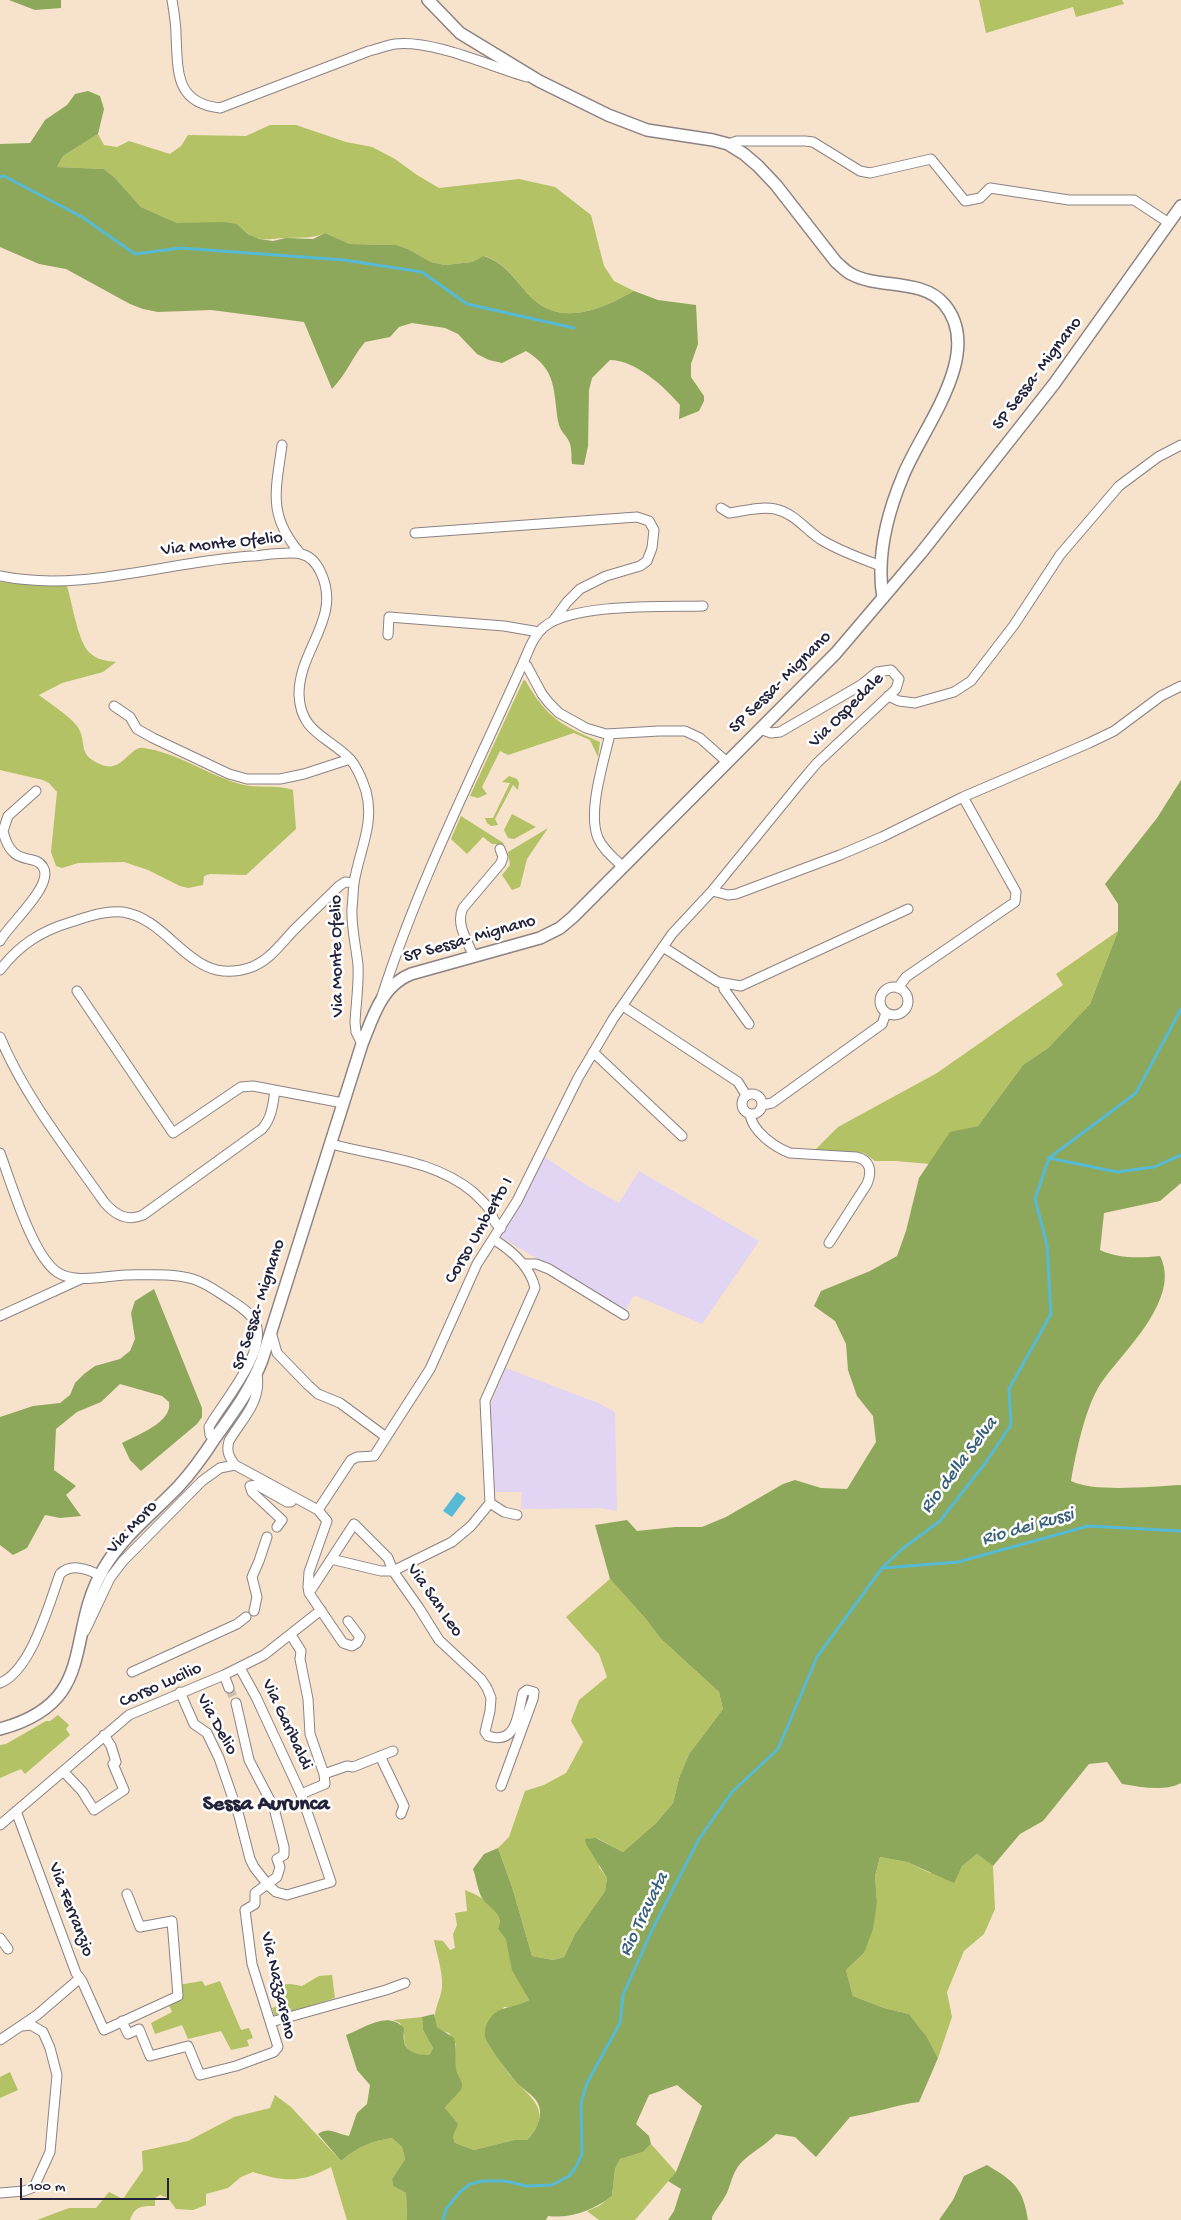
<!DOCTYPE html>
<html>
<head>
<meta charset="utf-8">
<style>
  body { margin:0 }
  #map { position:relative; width:1181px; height:2220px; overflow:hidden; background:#f7e2cb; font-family:"Gochi Hand",sans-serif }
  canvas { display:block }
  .scale { position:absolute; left:20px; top:2178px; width:149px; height:22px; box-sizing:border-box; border:2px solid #22223b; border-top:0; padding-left:6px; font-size:15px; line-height:18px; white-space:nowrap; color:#22223b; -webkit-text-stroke:4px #fff; paint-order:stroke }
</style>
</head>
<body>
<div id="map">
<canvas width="1181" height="2220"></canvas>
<div class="scale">100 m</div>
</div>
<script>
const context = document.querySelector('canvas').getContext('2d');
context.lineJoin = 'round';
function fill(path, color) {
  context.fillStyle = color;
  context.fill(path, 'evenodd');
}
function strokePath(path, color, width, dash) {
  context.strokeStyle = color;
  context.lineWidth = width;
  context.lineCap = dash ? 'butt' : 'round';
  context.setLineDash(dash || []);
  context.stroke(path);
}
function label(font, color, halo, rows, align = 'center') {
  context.font = font + ' "Gochi Hand",sans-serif';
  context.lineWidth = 5;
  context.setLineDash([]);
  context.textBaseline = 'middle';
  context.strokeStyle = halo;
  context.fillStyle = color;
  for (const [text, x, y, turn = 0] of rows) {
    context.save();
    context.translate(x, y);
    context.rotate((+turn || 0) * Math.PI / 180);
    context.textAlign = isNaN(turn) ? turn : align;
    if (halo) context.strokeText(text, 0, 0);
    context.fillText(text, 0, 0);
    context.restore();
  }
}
const built = new Path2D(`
  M545 1157 583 1183 619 1203 639 1171 759 1241 702 1324 634 1295 625 1311 499 1236Z
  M506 1368 598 1403 615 1412 617 1511 600 1508 521 1509 522 1492H493L490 1406Z`);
const green = new Path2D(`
  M979 0H1122L1124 4 1076 17 1073 7 986 33Z
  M270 125H296L346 142 372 147 395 159 417 175 439 188 519 179 555 187 591 215 604 266 614 281 634 291C604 308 563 327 533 299 516 283 508 264 485 256L472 262 445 265 431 262 408 249 395 245 350 244 325 233C311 239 302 237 287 238 261 239 258 244 237 224L177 223 141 207 115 178 104 169 57 167 63 156 98 134 104 145 117 147 129 141 170 154 181 146 188 135 246 136Z
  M0 582 67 586C72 602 78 643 90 653 97 660 107 661 116 662L103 672 62 683 39 695C48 702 74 719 79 729 87 745 77 755 102 765 123 773 130 745 144 748 178 753 208 775 240 784 257 789 276 784 293 790L296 829 246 875 210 874 204 876 203 885 188 888 180 886 148 870 124 862 78 863 62 868 56 866 51 852 57 792 49 783 43 780 0 770Z
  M525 680C548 719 559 724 600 742L598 757 590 740 574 733 508 755 500 751 482 787 487 794 478 798 470 796 523 681Z
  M509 776 517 779 519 783 518 790 513 785 495 819 498 825 491 826 487 823 485 818H493L510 783 502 782Z
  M512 814 536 827 514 839 508 838 504 830Z
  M461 816 505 844H492L483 837 467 854 451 839Z
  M548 828 527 859 520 887 512 890 502 875 510 865 508 852Z
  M1118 931 1090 1004 1048 1048 1023 1065 978 1126 950 1133 930 1164 896 1161H875L864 1153 815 1150 838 1127 937 1073 1063 985 1056 974Z
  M610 1579 645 1618 661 1639 719 1692 723 1709 689 1754 679 1778 673 1803 656 1823 623 1852 597 1838 599 1867 607 1878 605 1891 575 1934 564 1957 553 1960 532 1956 513 1890 498 1848 509 1837 525 1791 544 1785 566 1773 583 1742 571 1721 579 1700 607 1677 599 1654 566 1617Z
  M58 1715 69 1725 66 1729 70 1735 25 1774 21 1769 0 1778V1745L6 1744 46 1721H50Z
  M977 1854 993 1866 995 1909 984 1934 964 1951 947 1992 952 2017 938 2058 927 2037 909 2014 884 2008 853 1996 846 1970 864 1953 877 1902 875 1876 880 1857 907 1862 930 1873 962 1866Z
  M465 1890C480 1896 506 1909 498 1929L506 1940 516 1976 529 2000 518 2007H504L485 2038C494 2050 501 2062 509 2074 528 2097 556 2109 527 2140H514L474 2150 455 2143 453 2137C460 2123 452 2119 445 2108L452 2097 458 2093 461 2082 455 2071 456 2044 449 2033C422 2027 441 2003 442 1987 443 1972 437 1955 434 1940L443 1941 450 1950 455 1948 453 1934 457 1925 455 1913 467 1911Z
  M332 1975 335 1998 275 2017 272 2008 284 2004 278 1988C287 1981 293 1985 302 1986L319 1976Z
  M202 1981 205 1986 220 1981 241 2030 249 2028 253 2038 247 2040 249 2046 231 2050 221 2031 188 2039 182 2025 155 2034 151 2023 172 2012 168 2003 178 1985Z
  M422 2017 423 2030 433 2048 430 2054C421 2057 411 2054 406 2046 403 2042 405 2039 404 2034 404 2031 401 2026 400 2023L393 2020Z
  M10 2072 18 2090 0 2098V2077Z
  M275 2095 291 2107 341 2161C358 2147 371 2141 392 2138L402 2147 405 2159 392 2179 393 2186 406 2193 407 2220H347L331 2167C301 2183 285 2182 253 2172L241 2177 228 2188 206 2194V2205L193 2210 176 2209 168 2198 160 2195 155 2198V2206C141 2206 135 2206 130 2220H37L69 2208H96L109 2192 123 2199 143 2170 142 2151 188 2141 234 2117 270 2108Z
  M651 2144 676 2172 635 2220H599L587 2211 599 2206 612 2196 615 2169 620 2159 643 2152Z`);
const forest = new Path2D(`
  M9 0H61V8L35 10Z
  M88 91 100 96 104 109 98 134 63 156 57 167 104 169 115 178 141 207 177 223 224 222 237 224 248 234 259 239 273 241 286 238 313 239 325 233 350 244 396 245 408 249 431 262 445 265 472 262 484 256C508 264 516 283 533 299 563 327 604 308 634 291L658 300 696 305 698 344 691 364V377L704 396V401L699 411 679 419 680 405C665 387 635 360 610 360L592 378 589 390 588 446 584 465 572 464C571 458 572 450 570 444 568 436 560 433 558 421 553 389 557 370 526 351L502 363 489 360 477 354 458 334 445 328 412 323 399 327 390 337 365 342C351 359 348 372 332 389L304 322 211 310 158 312 143 309 130 304 66 269 39 264 0 247V144L30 143 45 120 67 105 75 94Z
  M1181 780V1183L1160 1201 1104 1213 1100 1250C1119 1259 1140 1258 1160 1256 1181 1297 1128 1347 1104 1379 1086 1402 1076 1452 1071 1481 1094 1493 1154 1486 1181 1485V1783C1164 1792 1141 1787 1122 1784L1107 1762 1089 1764 1043 1821 1020 1834 993 1866 977 1854 962 1866 954 1883 907 1862 880 1857 875 1876 877 1902 873 1929 864 1953 846 1970 853 1996 884 2008 909 2014 927 2037 938 2058 919 2102C896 2105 874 2113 850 2117L816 2157 795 2137 776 2134C767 2144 755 2150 745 2159 733 2169 732 2181 727 2193 723 2201 716 2209 712 2217V2220H668L674 2211 681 2189 668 2181 676 2172 702 2106 677 2085 649 2095 636 2124 649 2136 651 2144 643 2152 620 2159 615 2169 612 2196C594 2210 571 2219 548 2216L546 2220H407L406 2193 393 2186 392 2179 405 2159 402 2147 392 2138C371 2141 358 2147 341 2161L318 2134C330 2126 336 2134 349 2136L357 2113 367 2104 370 2085 357 2070 346 2035C365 2028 387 2010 404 2028 404 2032 403 2037 404 2041 405 2052 421 2057 430 2054L433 2048 423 2030 422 2017 434 2014 437 2027 454 2038C457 2047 455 2059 456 2069 456 2075 463 2080 462 2087 461 2092 449 2101 445 2108L458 2124 453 2137 455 2143 474 2150 514 2140H527C537 2130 546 2112 535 2099 530 2093 523 2089 518 2084 512 2078 486 2043 485 2037 484 2028 487 2022 492 2016 502 2005 517 2008 529 2000L512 1970 506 1940 498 1929C505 1911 487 1909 481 1896 477 1887 476 1877 473 1869L484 1854 498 1848 513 1890 532 1956 553 1960 564 1957 575 1934 605 1891 607 1878 586 1844 585 1839 596 1838 623 1852 656 1823 673 1803 679 1778 689 1754 723 1709 719 1692 661 1639 645 1618 610 1579 595 1525 627 1520 637 1531 675 1527H702L726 1517 783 1484 795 1480 821 1488 847 1489 876 1442 873 1416 857 1396 848 1370 846 1344 835 1321 814 1306 821 1291 870 1271 897 1256 906 1231 919 1178 950 1132 978 1126 1023 1065 1048 1048 1090 1004 1118 931V904L1105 884 1157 818Z
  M154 1289 202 1408V1417L197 1424 141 1471 130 1460 122 1443C137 1435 173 1422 169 1402L162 1396 120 1384 101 1402 77 1412 56 1429 54 1470 76 1486 66 1495 81 1516 60 1518 45 1515 27 1548 13 1555 0 1545V1417L33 1406 60 1403 70 1395 75 1383 84 1374 95 1366 120 1359 130 1351 135 1339 131 1313 135 1301Z
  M987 2165C1014 2181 1023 2188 1028 2220H939L953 2200 964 2176Z`);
const water = new Path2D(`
  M457 1492 466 1498 452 1517 443 1511Z`);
const stream = new Path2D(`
  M0 177 4 176 82 217 135 254 180 248 344 260 422 272 467 304 574 328
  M1049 1158 1117 1172 1154 1167 1181 1155
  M883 1568 958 1562 1088 1526 1181 1531
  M443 2220 446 2209 460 2192 470 2184 483 2181H505L526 2186 552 2185 569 2176 576 2167 582 2154 581 2103 587 2083 620 2023 623 1995 654 1926 699 1839 732 1792 778 1749 817 1657 882 1568 902 1549 940 1521 986 1462 1011 1425 1009 1389 1051 1314 1047 1245 1035 1199 1049 1158 1136 1093 1181 1009`);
const minorTunnel = new Path2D(`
  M229 1688 236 1703`);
const minor = new Path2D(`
  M172 0C174 12 176 23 176 35 178 72 175 103 220 108L369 51C378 49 387 45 395 44 434 40 489 66 527 77
  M728 144 737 141H805L813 142 860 171 870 173 931 159 965 201 980 198 990 188 1069 200H1134L1169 223
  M282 445C276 490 267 515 300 553
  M721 508 729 513C744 511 760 506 775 509 794 513 805 529 820 539 839 551 860 558 881 566
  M415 533 637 517 649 521 654 530 652 548 647 561 640 566 606 576 580 589 567 602 553 621
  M0 576C82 593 169 561 252 556 265 555 290 551 301 554 311 556 317 564 321 573 342 618 299 649 299 694 300 733 328 736 350 759 358 768 362 779 366 791 375 824 359 851 354 883 353 891 353 900 352 908 351 927 356 946 358 965 359 984 356 1003 355 1022L356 1032 362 1044
  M388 635 389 617 504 626 539 632
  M523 663 527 666 542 694 549 703 559 713 586 728 606 734 659 731H685L700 738 727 762
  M888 696 899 701 915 703 954 692 971 681 1014 625 1060 555 1119 486 1158 457 1181 445
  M114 706 130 717 137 729 153 738 229 774 247 779H280L304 774 350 759
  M610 734C604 761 587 812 598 838 603 850 614 858 623 867
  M712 891 728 895 736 894 840 855 882 837 963 797 1089 743 1114 731 1161 696 1181 686
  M0 941C8 925 55 885 43 867 34 852 12 869 3 831L8 816 36 791
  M663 947 718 982 741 986 908 909
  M474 957C468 942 455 924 463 908L501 863 503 857 500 849
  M0 970C19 945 41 931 71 922 87 917 105 910 123 912 173 920 190 987 249 968 268 962 280 945 293 931 308 916 324 901 339 886L345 882 354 883
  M723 983 724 989 749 1024
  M880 1001a14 14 0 1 1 28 0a14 14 0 1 1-28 0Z
  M898 988 906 977 1015 902 1016 892 963 797
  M77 991 173 1133 241 1087 253 1086 343 1103
  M382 996C419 881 474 773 523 663 529 650 533 636 544 627 573 603 665 607 703 606
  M623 1006 738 1082 746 1095
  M0 1037C25 1097 67 1149 104 1202 115 1215 127 1222 143 1215L262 1129C272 1118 273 1104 275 1090
  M593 1052 682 1136
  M742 1104a10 10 0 1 1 20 0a10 10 0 1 1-20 0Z
  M762 1105 772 1103 882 1024 886 1013
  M750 1114C752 1131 774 1147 790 1153L856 1157C871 1160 872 1172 867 1184L829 1243
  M331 1144C379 1157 433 1159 473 1192 478 1197 485 1203 489 1209 493 1216 493 1223 501 1228
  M0 1153C11 1182 32 1255 57 1272 74 1284 105 1276 125 1275 146 1275 172 1273 193 1279 206 1283 218 1292 229 1299 238 1305 250 1312 255 1322 269 1351 222 1403 209 1427L210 1435 216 1438
  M523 1264H536L549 1269 624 1315
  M0 1316 81 1279
  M271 1332 277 1353 308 1385 318 1394 340 1403 386 1437
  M257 1374C262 1402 241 1420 229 1441 226 1451 229 1457 235 1465L318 1510
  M490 1503 504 1512 517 1515
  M277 1527 282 1520 252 1492 250 1486 257 1485 287 1502H291L294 1497
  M331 1559 381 1571H393L452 1542 471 1526 490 1503 485 1401 535 1288C530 1266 511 1250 493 1239
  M309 1593 354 1524 388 1558 393 1571 419 1608 439 1640 481 1679 487 1688 491 1698 490 1711 485 1732 488 1736C518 1746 518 1711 523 1693L527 1690 534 1692 533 1699 501 1786
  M254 1611 257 1597 252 1577 259 1561 267 1537
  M348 1621 360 1637 357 1643 352 1646 343 1643 309 1593 308 1587 309 1572 327 1521 318 1510 351 1460 357 1457 374 1456 430 1369 477 1264 517 1201 578 1078 613 1019 672 934 712 891 800 783 817 763 896 689 899 679 891 670 877 672 861 685 780 732 771 733 760 729
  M85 1631 110 1578 123 1561 202 1481 220 1468 235 1465
  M291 1635 301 1651 300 1659 308 1699 310 1734 324 1774
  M132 1672 237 1624 246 1617
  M224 1675 229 1688
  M0 1683C31 1671 49 1604 60 1574 71 1563 88 1569 99 1575
  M180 1692 194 1724 207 1733 219 1758 239 1816 250 1859 254 1867 268 1885 276 1892 287 1895 331 1882 301 1794 256 1697 240 1668
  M380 1756 404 1806 401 1814
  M63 1771 82 1791 94 1810 124 1790 113 1764 116 1762 111 1746 104 1735
  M301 1794 325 1784 324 1774 347 1766 353 1767 393 1751
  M16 1811 76 1973 82 1981 104 2030 178 1996 172 1921 140 1927 127 1894
  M0 1825 129 1715 224 1675 264 1655 321 1610
  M0 1938 8 1949
  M122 2021 128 2034 139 2029 150 2056 188 2046 200 2075 236 2066 274 2052 278 2047 252 1964 245 1910 255 1904V1893L277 1877 280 1867 277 1859 284 1855V1847L274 1808 249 1760 236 1703
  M271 2022 386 1990 405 1983
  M0 2040 37 2015 79 1979
  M0 2193 24 2191 34 2187 50 2152 57 2075 50 2048 43 2032 31 2025 22 2026`);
const tertiary = new Path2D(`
  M428 0 460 33 539 81 608 115 647 130 713 140 728 144 744 154 758 166 776 185 836 262C841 266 845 271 851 274 878 289 922 278 944 304 986 353 921 430 903 476 887 514 876 556 883 598
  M0 1729C100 1702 64 1635 104 1568 122 1537 154 1512 178 1487 192 1472 204 1455 215 1438 233 1413 251 1389 262 1360L362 1044C373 1017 381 986 411 974L540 938 560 928 573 917 836 653 921 553 1054 384 1181 206`);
const streetNames = [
  ["SP Sessa- Mignano",1038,374,-53],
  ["Via Monte Ofelio",222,545,-6],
  ["SP Sessa- Mignano",781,683,-45],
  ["Via Ospedale",847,711,-45],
  ["SP Sessa- Mignano",470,940,-16],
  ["Via Monte Ofelio",338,956,-91],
  ["Corso Umberto I",480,1231,-60],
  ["SP Sessa- Mignano",260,1305,-72],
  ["Via Moro",133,1528,-47],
  ["Via San Leo",434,1601,55],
  ["Corso Lucilio",161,1686,-24],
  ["Via Delio",216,1725,61],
  ["Via Garibaldi",286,1725,65],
  ["Via Ferranzio",70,1910,69],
  ["Via Nazzareno",277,1986,77]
];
const waterNames = [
  ["Rio della Selva",960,1466,-53],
  ["Rio dei Russi",1028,1528,-16],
  ["Rio Travata",645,1915,-64]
];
const districtNames = [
  ["Sessa Aurunca",266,1806]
];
fill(built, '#e2d4f3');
fill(green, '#b2c264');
fill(forest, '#8da85a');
fill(water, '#56bad5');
strokePath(stream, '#56bad5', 3);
strokePath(minorTunnel, '#ccbcae', 9, [9, 4.5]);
strokePath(minor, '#8c8283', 11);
strokePath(tertiary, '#8c8283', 14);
strokePath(minor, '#fff', 9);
strokePath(tertiary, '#fff', 11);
label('18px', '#22223b', '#fff', streetNames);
label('italic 19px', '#375f79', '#fff', waterNames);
label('bold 22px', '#22223b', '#fff', districtNames);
</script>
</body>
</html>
